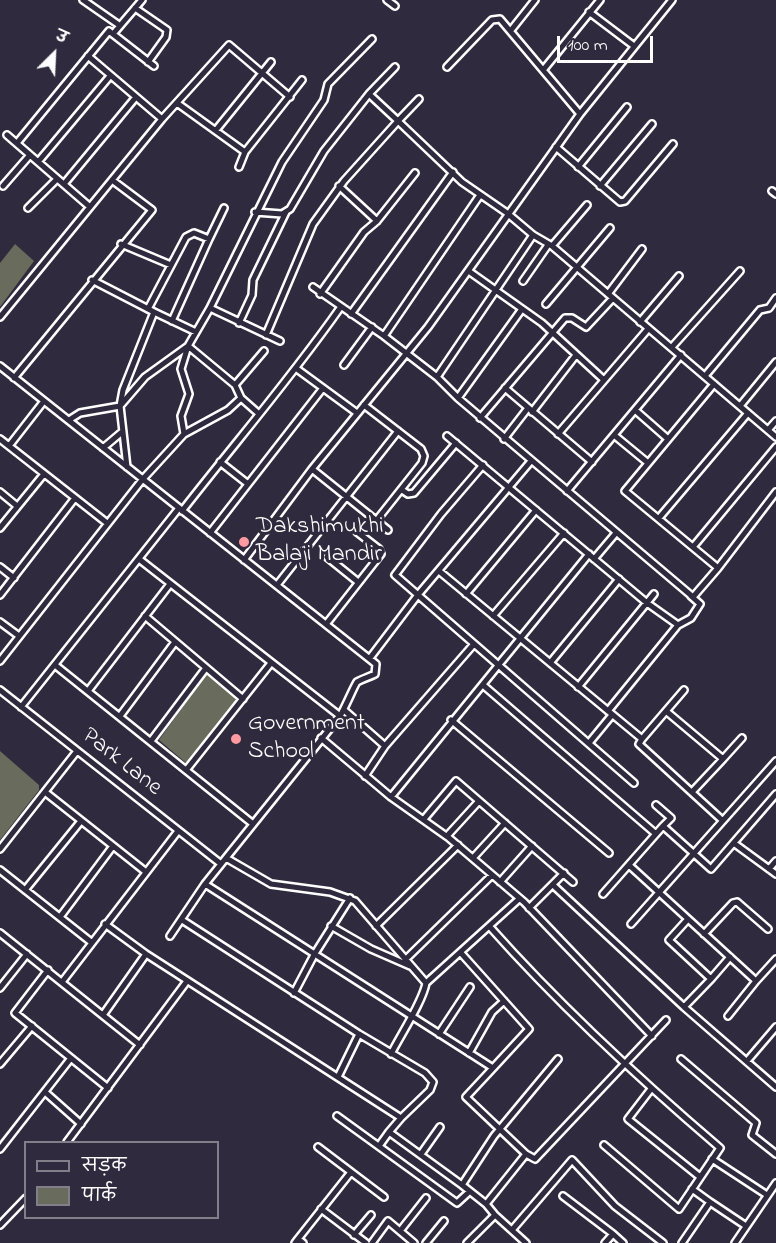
<!DOCTYPE html>
<html>
<head>
<meta charset="utf-8">
<style>
  body { margin:0 }
  #map { position:relative; width:776px; height:1243px; overflow:hidden; background:#2f2a3d; font-family:"Indie Flower","Playpen Sans Deva",sans-serif }
  canvas { display:block }
  .legend { position:absolute; left:24px; top:1141px; width:195px; height:78px; box-sizing:border-box; background:#2f2a3d; border:2px solid #827f8b; margin:0; padding:8px 10px; list-style:none; font-size:18px; color:#fff }
  .legend li { display:flex; align-items:center; gap:12px; height:30px }
  .legend b { width:30px; border:2px solid #827f8b }
  .north { position:absolute; left:24px; top:24px; width:60px; height:60px; -webkit-text-stroke:4px #2f2a3d; paint-order:stroke; rotate:24deg; font-size:16px; font-weight:700; line-height:24px; text-align:center; color:#fff }
  .north::after { content:''; display:block; margin:auto; width:21px; height:27px; background:#fff; clip-path:polygon(50% 0,100% 100%,50% 72%,0 100%) }
  .scale { position:absolute; left:557px; top:36px; width:96px; height:27px; box-sizing:border-box; border:3px solid #fff; border-top:0; padding-left:8px; font-size:18px; line-height:21px; white-space:nowrap; color:#fff; -webkit-text-stroke:4px #2f2a3d; paint-order:stroke }
</style>
</head>
<body>
<div id="map">
<canvas width="776" height="1243"></canvas>
<ul class="legend">
<li><b style="height:8px;background:#2f2a3d"></b>सड़क</li>
<li><b style="height:16px;background:#696b5d"></b>पार्क</li>
</ul>
<div class="north">उ</div>
<div class="scale">100 m</div>
</div>
<script>
const context = document.querySelector('canvas').getContext('2d');
context.lineJoin = 'round';
function fill(path, color) {
  context.fillStyle = color;
  context.fill(path, 'evenodd');
}
function strokePath(path, color, width, dash) {
  context.strokeStyle = color;
  context.lineWidth = width;
  context.lineCap = dash ? 'butt' : 'round';
  context.setLineDash(dash || []);
  context.stroke(path);
}
function label(font, color, halo, rows, align = 'center') {
  context.font = font + ' "Indie Flower",sans-serif';
  context.lineWidth = 6;
  context.setLineDash([]);
  context.textBaseline = 'middle';
  context.strokeStyle = halo;
  context.fillStyle = color;
  for (const [text, x, y, turn = 0] of rows) {
    context.save();
    context.translate(x, y);
    context.rotate((+turn || 0) * Math.PI / 180);
    context.textAlign = isNaN(turn) ? turn : align;
    if (halo) context.strokeText(text, 0, 0);
    context.fillText(text, 0, 0);
    context.restore();
  }
}
const green = new Path2D(`
  M15 244 34 261 0 307V263Z
  M207 673 238 699 186 763 159 740Z
  M0 751 39 785V790L0 840Z`);
const minor = new Path2D(`
  M83 0 119 25
  M387 0 395 6
  M135 8 167 30 166 37 148 62
  M589 12 634 46
  M512 29 535 0
  M113 34 142 0
  M88 56 162 119
  M447 67 492 20 500 19 580 114
  M544 69 600 0
  M369 94 395 67
  M419 99 398 121 462 182 507 213 533 235 552 246 776 437
  M177 103 245 152
  M216 130 271 62
  M7 135 90 207
  M17 143 109 31 154 66
  M556 147 620 202 625 201 673 144
  M38 162 110 76
  M239 167 245 152 302 80
  M578 167 627 107
  M64 184 136 97
  M3 186 30 155
  M339 186 377 221
  M600 186 652 124
  M772 191 776 194
  M480 195 384 336 437 377 458 398 522 309
  M28 208 57 179
  M255 212 282 214 290 209 324 151 369 94 398 121 344 181 313 224 266 335
  M121 244 171 265
  M552 246 587 205
  M470 272 542 323 604 380
  M523 281 548 245
  M313 287 384 336
  M320 294 364 232 377 221 415 173
  M608 294 642 249
  M546 304 610 228
  M210 308 282 162 324 100 328 84 372 39
  M148 309 186 237 194 233 209 239 224 208
  M154 312 196 332
  M351 314 453 172
  M0 317 162 119 229 45 290 97
  M172 321 209 239
  M640 322 679 276
  M239 323 252 295 253 280 286 212
  M672 347 740 271
  M344 365 372 327
  M0 366 376 664 375 674C369 677 362 679 357 682 355 684 344 710 340 716L205 884 170 936
  M297 369 357 413
  M705 376 760 310 769 308 776 298
  M437 377 533 235
  M14 378 152 210 112 180
  M714 384 625 491 718 568 776 492
  M235 385 264 351
  M505 388 592 462
  M458 398 693 597 718 568
  M364 405 421 449 424 456 422 463 376 521
  M740 406 776 362
  M635 410 668 439
  M532 412 576 355
  M480 418 565 318H572L586 327 613 298
  M69 420 80 413 120 406 123 390 154 312 92 280
  M768 430 776 421
  M184 434 228 410 241 398
  M558 434 648 329
  M614 435 648 463
  M447 436 647 603 678 625 608 711
  M0 439 107 523
  M504 439 528 408
  M9 446 44 401
  M103 448 122 432
  M220 462 248 484
  M483 465 441 514 395 575 634 783
  M127 467 120 406 145 377 188 346 210 308 280 341
  M312 469 388 530
  M402 490 408 494 414 493 456 443
  M567 491 681 355
  M0 492 17 506
  M182 511C235 443 291 378 340 308
  M659 518 748 413
  M0 528 44 474
  M210 533 323 388
  M693 547 776 447
  M327 557 358 582
  M139 559 340 716
  M594 559 616 533
  M244 560 312 469 428 327 580 114 672 0
  M0 567 14 578
  M439 571 642 739 639 744 722 820
  M277 585 398 431
  M466 594 536 510
  M0 595 75 498
  M145 616 243 699
  M493 616 564 533
  M0 622 19 636
  M327 623 381 554 379 549 357 532
  M678 625 691 618 700 604 691 596
  M370 658 417 596 531 461
  M0 661 142 480 184 434 181 416 189 394 181 369 188 346 235 385 241 398 258 413
  M550 663 619 579
  M55 665 253 824
  M483 685 656 834
  M578 687 654 594
  M0 690 221 864
  M88 691 170 584
  M21 707 179 508
  M344 710 385 746
  M666 711 684 690
  M120 716 175 642
  M451 720 609 853
  M321 738 391 797 449 838 524 902 652 1036
  M642 739 666 711 723 759 742 738
  M151 741 206 668
  M589 743 612 715
  M187 769 271 663
  M365 776 385 746 474 644
  M45 792 146 872
  M692 792 723 759
  M391 797 589 554
  M656 805 671 818 663 826
  M424 819 456 781 573 882
  M447 836 479 801
  M735 844 776 874
  M0 849 77 751
  M226 858 271 884 330 892 355 901 426 983 519 899
  M473 858 505 823
  M629 865 756 981 728 1016
  M769 869 776 861
  M0 870 91 942
  M500 882 532 846
  M205 884 493 1068 529 1029 461 953
  M553 885 684 1007 776 1087
  M25 890 81 821
  M603 894 663 826 711 869 776 794
  M529 908 564 873
  M60 917 113 846
  M688 919 669 940 711 979 730 957
  M105 924 146 954 401 1118 430 1090 433 1082 425 1073 359 1034 182 920
  M631 924 776 761
  M331 926 371 949 410 966
  M376 926 458 845
  M490 927C561 1007 638 1078 720 1148L679 1209 604 1145
  M0 933 140 1045
  M704 934 733 903 737 902 768 929
  M406 959 492 875
  M48 970 15 1013 108 1088
  M756 981 776 959
  M62 982 178 831
  M0 988 27 954
  M294 993 314 955 350 898
  M684 1007 711 979
  M103 1015 146 954
  M439 1034 470 987
  M469 1053 492 1012 504 1001
  M391 1054C400 1036 423 1001 426 983
  M681 1059 756 1123 752 1135 776 1154
  M747 1061 776 1027
  M0 1064 32 1026
  M493 1068 466 1097 526 1154
  M338 1077 359 1034
  M651 1089 628 1119 700 1177
  M45 1092 81 1124
  M337 1116 457 1203 469 1192
  M401 1118 389 1132 462 1185 494 1136 558 1059
  M67 1142 187 981
  M379 1146 389 1132
  M318 1147 384 1197
  M0 1149 71 1058
  M421 1154 440 1127
  M712 1159 767 1195
  M462 1185 486 1204 495 1215 467 1243
  M692 1189 710 1202
  M563 1196 613 1234
  M486 1204 526 1154 535 1159 666 1020
  M321 1209 366 1243
  M495 1215 526 1243
  M0 1225 26 1198
  M512 1230 572 1160 615 1206 663 1243
  M400 1231 426 1198
  M354 1235 371 1215
  M298 1239 351 1172
  M295 1243 298 1239 303 1243
  M372 1243 388 1221 414 1243
  M426 1243 444 1221
  M605 1243 613 1234 623 1243
  M682 1243 710 1202 746 1226
  M735 1243 776 1183`);
const markers = [
  [244,542,6,"#ff9aa2"],
  [236,739,6,"#ff9aa2"]
];
const poiNames = [
  ["Dakshimukhi",256,528],
  ["Balaji Mandir",256,556],
  ["Government",248,725],
  ["School",248,753]
];
const streetNames = [
  ["Park Lane",121,763,38]
];
fill(green, '#696b5d');
strokePath(minor, '#fff', 10);
strokePath(minor, '#2f2a3d', 5);
for (const [x, y, r, color] of markers) {
  const dot = new Path2D();
  dot.arc(x, y, r, 0, 2 * Math.PI);
  context.fillStyle = color;
  context.fill(dot);
  strokePath(dot, '#2f2a3d', 2);
}
label('24px', '#fff', '#2f2a3d', poiNames, 'left');
label('24px', '#fff', '#2f2a3d', streetNames);
</script>
</body>
</html>
